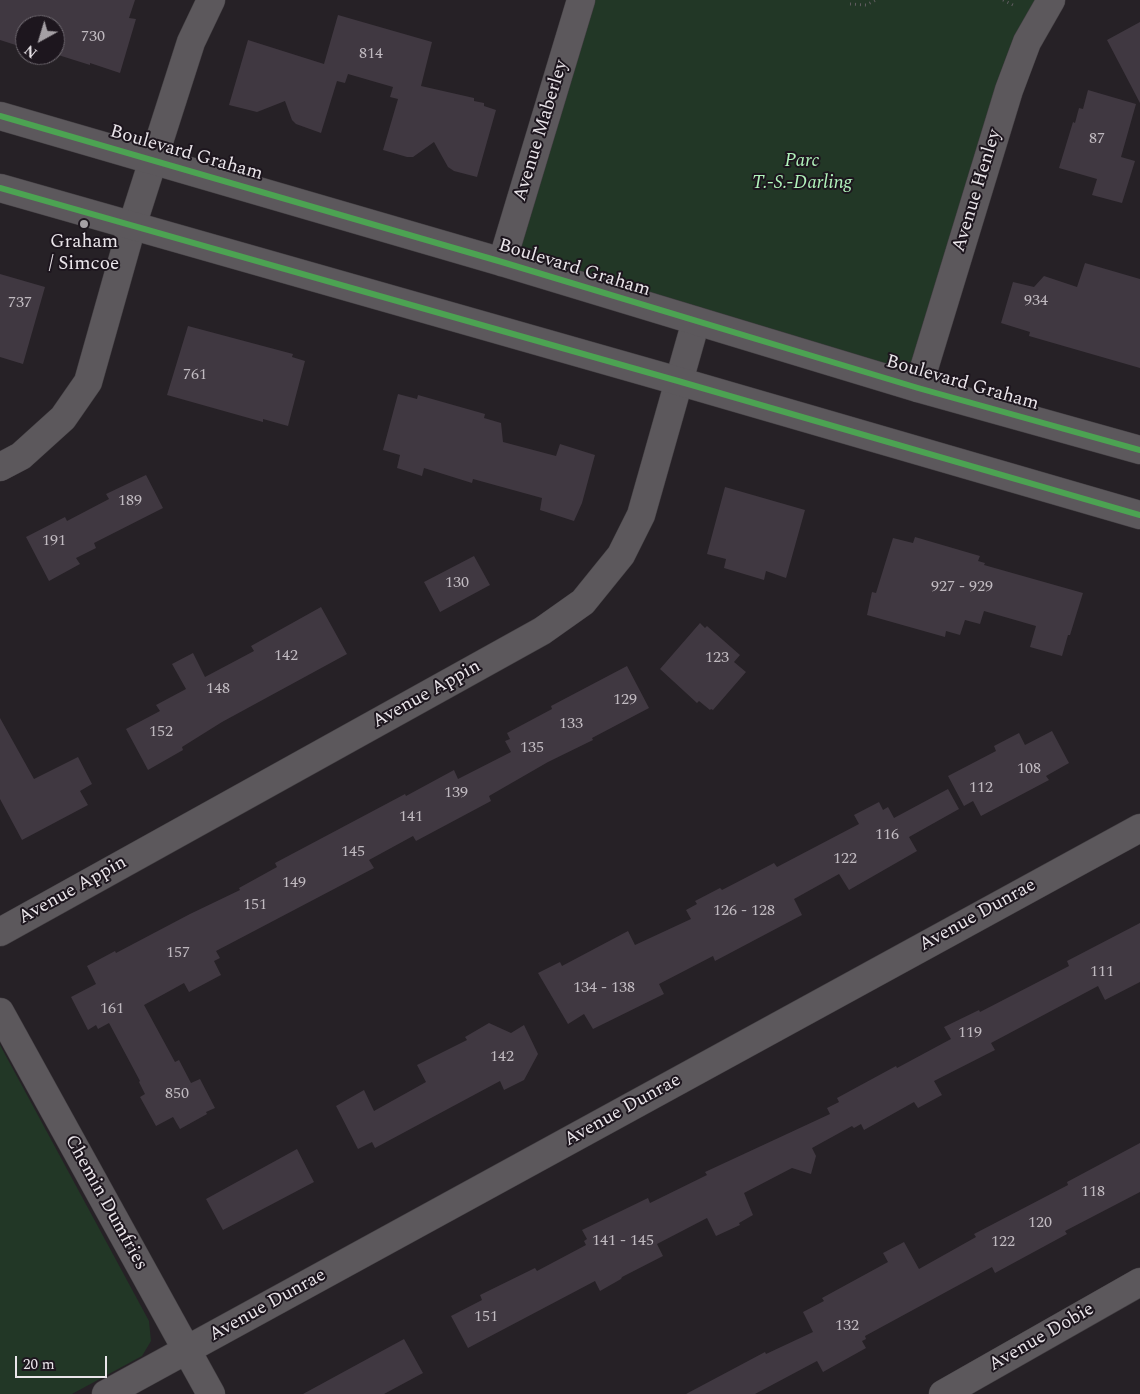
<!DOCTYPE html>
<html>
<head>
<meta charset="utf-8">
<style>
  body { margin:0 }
  #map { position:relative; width:1140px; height:1394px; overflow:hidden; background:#262126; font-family:Spectral,serif }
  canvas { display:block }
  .north { position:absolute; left:15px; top:15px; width:50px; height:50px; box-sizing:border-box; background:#1d161e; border:1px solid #6f6970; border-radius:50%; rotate:219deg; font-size:14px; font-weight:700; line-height:20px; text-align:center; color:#eae5ea }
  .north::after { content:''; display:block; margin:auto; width:18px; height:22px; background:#a5a0a5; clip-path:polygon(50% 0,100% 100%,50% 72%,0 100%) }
  .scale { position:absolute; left:15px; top:1356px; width:92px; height:22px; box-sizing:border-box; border:2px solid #eae5ea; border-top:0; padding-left:6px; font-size:15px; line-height:18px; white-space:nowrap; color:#eae5ea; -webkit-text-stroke:4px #1d161e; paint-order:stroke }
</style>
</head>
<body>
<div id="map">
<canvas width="1140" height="1394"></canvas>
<div class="north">N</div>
<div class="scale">20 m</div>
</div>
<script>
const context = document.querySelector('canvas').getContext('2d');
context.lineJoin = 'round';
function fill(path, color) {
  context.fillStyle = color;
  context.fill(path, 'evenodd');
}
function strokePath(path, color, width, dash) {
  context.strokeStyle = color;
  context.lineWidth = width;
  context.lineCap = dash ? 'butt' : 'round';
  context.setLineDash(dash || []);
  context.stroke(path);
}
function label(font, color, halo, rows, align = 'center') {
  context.font = font + ' Spectral,serif';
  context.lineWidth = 4;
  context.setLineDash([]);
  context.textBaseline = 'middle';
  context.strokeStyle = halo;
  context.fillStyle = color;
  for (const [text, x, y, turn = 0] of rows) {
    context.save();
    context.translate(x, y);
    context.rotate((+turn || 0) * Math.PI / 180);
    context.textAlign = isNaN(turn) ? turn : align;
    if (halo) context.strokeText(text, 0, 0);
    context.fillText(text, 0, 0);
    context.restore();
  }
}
const green = new Path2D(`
  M581 0H1051L918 388 502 262Z
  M0 1045 149 1321 151 1341 142 1356 72 1394H0Z`);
const building = new Path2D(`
  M0 0H135L129 18 136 19 120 73 90 63V65L55 54V25H25V48L0 40Z
  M338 15 432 42 421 86 474 98V101L484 103V106L496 110 477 177 454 171 448 167 434 142 413 157H407L383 150 398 99 390 97 393 87 348 74 345 83 337 81 321 133 296 124 292 120 285 101 257 112 229 105 248 40 324 64Z
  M1140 22V103L1107 40Z
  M1088 90 1136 104 1121 157 1135 161 1122 203 1092 195 1097 179 1059 168 1073 122 1075 123 1079 108 1083 109Z
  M1085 263 1140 279V368L1029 336 1030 332 1001 323 1013 282 1034 287 1044 276 1077 287Z
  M0 274 45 287 23 364 0 357Z
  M188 326 293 354 292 357 305 361 288 426 263 419V422L167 395Z
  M398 394 417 399 418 395 485 414 484 418 501 423 503 442 556 456 560 444 595 455 582 503 574 521 540 510 542 498 473 479 472 483 424 468 422 476 397 468 400 455 383 450Z
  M146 475 163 508 94 543 96 548 76 558 80 564 49 581 26 537 65 517 67 521 109 499 106 494Z
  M725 487 805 510 786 578 766 571 764 580 724 568 726 559 707 554Z
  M915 537 980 556 978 561 985 563 984 565 1083 593 1070 635H1068L1062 656 1030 647 1036 626 984 611 980 624 965 620 960 635 946 631 945 637 867 615 872 592 876 593 893 538 913 543Z
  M474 556 490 585 440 612 424 582Z
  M321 607 347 654 222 722 182 747 183 750 148 770 126 729 160 711 156 705 186 689 172 664 193 653 205 677 254 651 251 646Z
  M700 623 705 628 707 626 740 655 734 662 746 672 713 710 711 709 710 710 699 701 697 703 660 669Z
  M627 666 649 708 592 738 593 740 548 762 489 796 491 801 416 841 413 836 369 860 374 868 216 951 220 958 214 961 221 975 189 992 184 983 144 1005 175 1062 179 1060 191 1083 200 1079 215 1108 206 1112 207 1114 180 1129 173 1117 156 1126 140 1097 145 1094 139 1082 140 1081 109 1023 98 1029 96 1025 88 1030 71 997 96 984 87 966 115 951 116 953 190 914 240 890 239 888 277 867 275 863 405 794 406 796 454 770 458 779 511 752 505 741 510 739 507 733 552 709 551 706Z
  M0 718 34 779 78 757 92 784 80 791 88 805 22 840 0 799Z
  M1052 731 1069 763 1046 776 1049 780 981 816 973 801 964 806 948 776 996 751 994 746 1019 733 1025 745Z
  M948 789 959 809 909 837 917 851 849 890 839 874 794 899 802 915 715 961 713 956 659 984 664 994 593 1029 584 1014 568 1024 538 973 560 962 562 966 628 931 635 945 691 919 686 910 697 904 695 901 720 888 722 890 774 863 777 867 859 824 854 815 879 802 883 810 888 807 894 818Z
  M1140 923V982L1105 1000 1098 986 991 1043 995 1050 934 1081 942 1095 918 1108 914 1102 864 1130 861 1124 854 1128 852 1126 812 1148 816 1156 811 1174 792 1168 744 1193 753 1215 739 1223 740 1225 716 1236 707 1218 657 1244 663 1256 622 1277 621 1279 600 1291 595 1281 468 1348 451 1316 482 1300 480 1295 535 1268 537 1271 586 1245 584 1241 587 1239 582 1230 648 1198 650 1203 707 1175 705 1172 830 1114 827 1108 839 1102 837 1098 896 1066 897 1068 951 1039 944 1027 979 1010 980 1012 1069 966 1067 961Z
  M489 1023 511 1033 524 1025 538 1054 524 1080 504 1090 500 1081 375 1148 372 1142 358 1149 336 1106 364 1090 374 1111 426 1082 417 1065 467 1040 465 1037Z
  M1140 1143V1192L1065 1231 1067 1234 995 1273 992 1267 865 1336 866 1339 862 1341 866 1348 823 1372 817 1361 755 1394H686L765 1352 766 1354 813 1332 803 1312 824 1301 822 1298 888 1262 883 1253 904 1242 919 1269 976 1237 974 1234 1068 1185 1067 1182Z
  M297 1149 314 1182 223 1230 206 1199Z
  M404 1339 423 1373 384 1394H303Z`);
const path = new Path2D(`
  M1003 0 1015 6
  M850 4 866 5 876 0`);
const minor = new Path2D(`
  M502 262 581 0
  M918 388 1009 90 1027 42 1051 0
  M0 467 21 456 63 418 88 382 132 226 191 42 211 0
  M0 932 542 631 583 602 621 555 641 515 696 321
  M0 1012 211 1394
  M106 1394 1140 828
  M943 1394 1140 1282`);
const tertiary = new Path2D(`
  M0 116 502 262 918 388 1140 450
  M0 188 678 381 1140 515`);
const cycleway = new Path2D(`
  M0 116 502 262 918 388 1140 450
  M0 188 678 381 1140 515`);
const markers = [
  [84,224,5,"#a5a0a5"]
];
const numberNames = [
  ["730",93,38],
  ["814",371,55],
  ["87",1097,140],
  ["934",1036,302],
  ["737",20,304],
  ["761",195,376],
  ["189",130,502],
  ["191",54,542],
  ["130",457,584],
  ["927 - 929",962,588],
  ["142",286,657],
  ["123",717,659],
  ["148",218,690],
  ["129",625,701],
  ["133",571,725],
  ["152",161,733],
  ["135",532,749],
  ["108",1029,770],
  ["112",981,789],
  ["139",456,794],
  ["141",411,818],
  ["116",887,836],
  ["145",353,853],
  ["122",845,860],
  ["149",294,884],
  ["151",255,906],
  ["126 - 128",744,912],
  ["157",178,954],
  ["111",1102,973],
  ["134 - 138",604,989],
  ["161",112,1010],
  ["119",970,1034],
  ["142",502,1058],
  ["850",177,1095],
  ["118",1093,1193],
  ["120",1040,1224],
  ["141 - 145",623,1242],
  ["122",1003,1243],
  ["151",486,1318],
  ["132",847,1327]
];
const streetNames = [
  ["Avenue Maberley",542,131,-73],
  ["Boulevard Graham",186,154,16],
  ["Avenue Henley",978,191,-73],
  ["Boulevard Graham",574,269,17],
  ["Boulevard Graham",962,384,16],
  ["Avenue Appin",427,695,-29],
  ["Avenue Appin",73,891,-29],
  ["Avenue Dunrae",978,916,-29],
  ["Avenue Dunrae",623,1111,-29],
  ["Chemin Dumfries",105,1203,61],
  ["Avenue Dunrae",268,1306,-29],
  ["Avenue Dobie",1042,1338,-30]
];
const parkNames = [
  ["Parc",802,162],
  ["T.-S.-Darling",802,184]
];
const poiNames = [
  ["Graham",84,243],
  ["/ Simcoe",84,265]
];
fill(green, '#223726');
fill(building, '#403841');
strokePath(minor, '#433f43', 29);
strokePath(tertiary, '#433f43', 29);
strokePath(path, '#615d61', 3, [1, 4]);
strokePath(minor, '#5c585c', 28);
strokePath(tertiary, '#5c585c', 28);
strokePath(cycleway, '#4ca352', 6);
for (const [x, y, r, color] of markers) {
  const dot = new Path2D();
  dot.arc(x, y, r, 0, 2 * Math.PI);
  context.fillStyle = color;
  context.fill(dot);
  strokePath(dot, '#1d161e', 2);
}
label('16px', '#c0bac0', null, numberNames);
label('19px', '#eae5ea', '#1d161e', streetNames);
label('italic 19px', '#b1f3bb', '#1d161e', parkNames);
label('19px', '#eae5ea', '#1d161e', poiNames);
</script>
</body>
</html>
